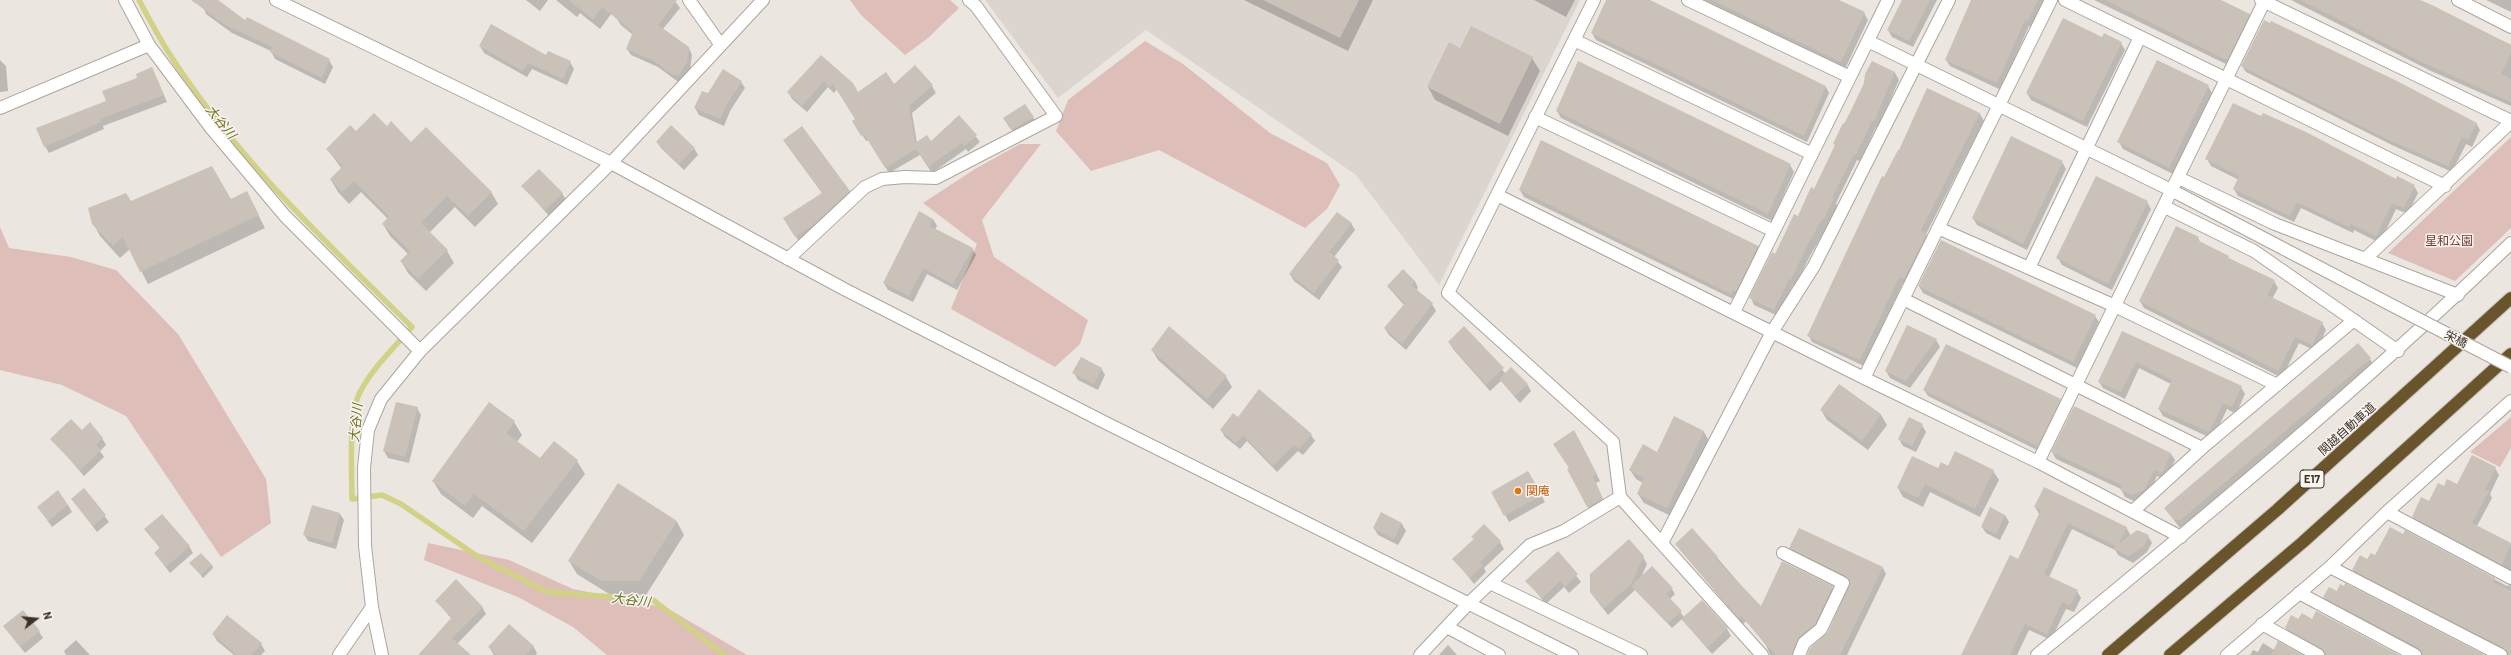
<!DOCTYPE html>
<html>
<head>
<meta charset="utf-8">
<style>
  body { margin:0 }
  #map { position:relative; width:2511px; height:655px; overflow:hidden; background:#ece6e1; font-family:Barlow,sans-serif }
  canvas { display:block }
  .north { position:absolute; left:16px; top:599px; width:40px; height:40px; -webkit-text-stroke:3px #f8f4f2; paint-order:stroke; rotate:74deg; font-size:11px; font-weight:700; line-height:16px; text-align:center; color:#3d3121 }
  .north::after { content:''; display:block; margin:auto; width:14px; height:18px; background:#3d3121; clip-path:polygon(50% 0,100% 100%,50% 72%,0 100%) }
</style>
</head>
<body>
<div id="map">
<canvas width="2511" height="655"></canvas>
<div class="north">N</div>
</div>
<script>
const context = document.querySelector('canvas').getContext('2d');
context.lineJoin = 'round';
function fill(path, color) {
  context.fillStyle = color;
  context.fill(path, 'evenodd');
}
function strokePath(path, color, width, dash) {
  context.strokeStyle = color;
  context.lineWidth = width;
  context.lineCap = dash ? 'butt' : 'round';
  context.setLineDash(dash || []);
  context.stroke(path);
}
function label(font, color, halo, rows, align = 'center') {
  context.font = font + ' Barlow,"Noto Sans JP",sans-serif';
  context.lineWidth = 3;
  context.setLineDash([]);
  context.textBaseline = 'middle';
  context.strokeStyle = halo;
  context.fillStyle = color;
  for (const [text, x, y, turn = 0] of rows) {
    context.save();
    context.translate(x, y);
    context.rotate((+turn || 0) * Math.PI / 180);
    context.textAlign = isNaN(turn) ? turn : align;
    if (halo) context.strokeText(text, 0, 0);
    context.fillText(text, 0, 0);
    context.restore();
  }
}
const built = new Path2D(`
  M985 0H1580L1439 285 1356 175 1146 30 1058 98Z`);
const green = new Path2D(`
  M850 0H950L959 8 928 38 905 55 861 15Z
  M1145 41 1183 64 1270 133 1327 163 1340 185 1327 209 1305 228 1159 150 1091 171 1056 131 1068 100Z
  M2511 137V228L2455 281 2388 253Z
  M1020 144H1041L982 220 994 257 1088 320 1080 344 1055 367 951 309 977 244 923 203 975 169Z
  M0 227 9 248 71 257 116 270 178 334 266 479 271 523 221 557 126 416 62 385 0 370Z
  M2511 417V448L2500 467 2470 452Z
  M428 543 509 560 573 589 667 608 747 655H607L573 627 518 597 424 560Z`);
const shadow = new Path2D(`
  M208 0H216L246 21 329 60 333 67 325 84 275 59 271 51 232 33 206 14 203 7Z
  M526 0H548L540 11Z
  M556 0H608L614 10 600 29 580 13 577 17Z
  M638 0H674L680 8 663 29 689 48 692 55 690 70 682 81H677L658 67 631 55 627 49 633 35 621 25 617 19Z
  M1244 0H1373L1348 51Z
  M1534 0H1575L1566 17Z
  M1607 0H1648L1826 87 1829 93 1807 142 1596 40 1592 33Z
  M1704 0H1837L1864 13 1868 20 1845 69Z
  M1903 0H1937L1913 47 1892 37 1888 30Z
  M1974 0H2044L2032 28 2029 26 2001 90 1950 66 1946 60Z
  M2094 0H2219L2249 14 2253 21 2230 66Z
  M2291 0H2419L2511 45V106L2431 71Z
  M2486 0H2511V12Z
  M2102 39 2121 43 2125 50 2087 127 2031 100 2027 93Z
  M480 46 570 62 574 69 567 85 532 69 527 77 484 53Z
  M1461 49 1532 58 1540 71 1508 136 1435 100 1428 87Z
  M821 56 858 93 894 85 932 86 936 93 912 113 917 143 931 142 959 116 980 142 968 152 966 149 932 173 920 155 889 173 869 140 866 141 854 121 856 120 837 89 834 93 828 87 807 112 792 99 788 92Z
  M0 60 6 66 8 91 0 92Z
  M1872 62 1895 73 1899 80 1878 128 1876 127 1860 161 1857 160 1836 203 1837 206 1828 226 1811 254 1795 286 1793 285 1778 316 1754 305 1751 298 1814 190 1836 146 1834 144 1865 83Z
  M2242 66 2476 123 2480 130 2472 147 2466 144 2452 172 2394 146 2246 72Z
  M155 75 167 102 103 126 104 129 49 153 45 146 107 101Z
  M741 82 745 88 730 111 724 126 699 115 695 108 708 94Z
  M2208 86 2212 93 2173 174 2123 149 2119 142Z
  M1928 89 1980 114 1984 121 1926 234 1930 241 1908 286 1903 283 1864 366 1812 342 1809 336 1900 152Z
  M1557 111 1790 165 1794 172 1772 221 1561 118Z
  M1033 117 1037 124 1016 136 1005 118Z
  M387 127 491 192 498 204 475 227 455 207 429 233 447 251 454 263 426 291 408 273 401 261 408 254 390 236 383 224 388 219 361 192 349 204 338 192 331 180 342 169 327 149 356 133Z
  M784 141 849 191 853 198 800 243 788 225 822 193Z
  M1542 141 1758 246 1762 253 1735 300 1524 197 1520 190Z
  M657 142 694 148 698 155 684 170 661 148Z
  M2207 159 2397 180 2414 186 2418 193 2408 214 2396 209 2380 243 2354 230 2353 233 2301 208 2294 222 2238 196 2234 189 2239 180 2211 166Z
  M2062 162 2066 169 2027 250 1977 225 1973 218Z
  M523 186 562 193 566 200 549 216Z
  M247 193 265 228 148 284 130 249 120 258 100 236 93 223 131 202 231 200Z
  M2147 202 2151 209 2112 290 2062 265 2058 258Z
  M933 219 937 226 935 230 972 248 976 255 957 290 927 274 913 302 888 290 884 283Z
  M1351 223 1355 230 1334 257 1342 267 1319 300 1294 281 1290 274Z
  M2198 238 2201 244 2274 281 2278 288 2272 299 2322 323 2326 330 2316 351 2299 343 2282 378 2144 308 2140 301Z
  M1415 281 1418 288 1416 291 1432 304 1436 311 1406 350 1389 335 1385 329 1404 305 1388 287Z
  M1919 286 2095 316 2099 322 2077 368 1923 293Z
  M1169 327 1226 377 1232 387 1213 409 1158 360 1152 350Z
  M1464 328 1506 374 1527 384 1531 391 1520 403 1501 381 1490 391 1453 349 1449 342Z
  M2123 333 2241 387 2245 394 2236 414 2227 409 2213 439 2163 416 2159 409 2171 384 2139 368 2125 399 2103 388 2099 382Z
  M1936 340 1940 347 1910 388 1890 378 1886 371Z
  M2370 359 2374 365 2184 527H2179L2165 508Z
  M1101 368 1105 375 1098 390 1078 380 1074 373Z
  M1840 385 1881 415 1887 425 1868 450 1827 420 1821 410Z
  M1924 390 2060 400 2064 407 2041 452 1928 396Z
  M417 408 421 415 409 463 388 458 384 451Z
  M1238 418 1311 435 1315 441 1303 455 1298 451 1277 472 1247 441 1240 449 1225 437 1221 430Z
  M1674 418 1704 432 1709 441 1673 517 1644 503 1638 494 1643 483 1636 479 1630 470 1657 453Z
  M514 422 522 435 517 442 541 460 577 461 585 474 532 543 482 506 473 518 441 494 433 481Z
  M1922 425 1926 432 1916 452 1903 446 1899 439Z
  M81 431 102 438 106 445 100 451 104 457 84 476 52 439Z
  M1578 438 1600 481 1596 483 1606 506 1591 513 1588 506Z
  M2052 452 2171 454 2175 460 2166 480 2157 476 2148 496 2136 502 2125 497 2121 489 2056 459Z
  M1948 467 1993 471 1999 480 1980 517 1930 492 1923 507 1903 497 1898 488 1938 469Z
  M2495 468 2499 475 2490 494 2492 498 2477 526 2511 544V574L2417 523 2413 517 2444 487 2457 486Z
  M1528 472 1545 502 1509 522 1493 492Z
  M618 484 677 522 684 535 646 595 609 594 577 574 569 561Z
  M84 489 109 522 97 532 72 499Z
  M68 505 72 512 52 527 38 507Z
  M2035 507 2126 527 2131 536H2148L2152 543 2147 552 2133 563 2118 555 2115 550 2072 529 2049 577 2077 591 2081 598 2074 612 2066 609 2051 640 2029 630 2017 655H1964L2019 560 2039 514Z
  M340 514 344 520 336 549 308 541 304 534Z
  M1381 514 1402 524 1406 531 1398 545 1378 535 1374 528Z
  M2005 515 2009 522 2000 540 1986 533 1982 527Z
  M1692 529 1761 608 1832 587 1836 593 1818 631 1797 655H1770L1766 645 1746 621 1743 624 1680 550 1676 544Z
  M1799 529 1883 568 1886 574 1847 655H1808L1828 633 1852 583 1794 554 1790 547Z
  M145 530 189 546 193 553 170 573 155 553 160 548Z
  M2406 532 2507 586 2511 585V648L2505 646 2503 650 2357 577 2353 570 2376 557 2404 536Z
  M1500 542 1504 549 1484 568 1486 572 1474 584 1454 559Z
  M1558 553 1581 582 1569 593 1564 587 1546 604 1527 581Z
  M1643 557 1647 564 1641 578 1672 589 1675 594 1670 599 1684 617 1702 601 1727 629 1731 636 1712 654 1682 619 1672 628 1635 590 1608 615 1596 599Z
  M191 563 212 565 213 568 203 578Z
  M2324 597 2482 655H2423L2328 604Z
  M436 601 482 607 486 614 457 644 468 655H421L452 619Z
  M2313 620 2397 655H2326L2290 635 2286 628 2299 621Z
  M4 626 39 632 43 638 25 653Z
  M213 634 261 644 265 651 261 655H234L217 641Z
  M76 640 90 655H66L64 651Z
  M2263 643 2274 650 2300 655H2250L2253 650 2258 652Z
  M1448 645 1457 655H1439Z
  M533 646 537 653 536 655H494L489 647Z`);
const stream = new Path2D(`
  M139 0C148 17 157 34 167 50 233 155 325 241 412 327 394 348 373 367 360 392 348 415 352 473 352 499L382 495 401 504 480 558 547 592 653 600 724 655`);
const building = new Path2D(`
  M191 0H218L245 20 247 17 330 59 322 78 270 52 272 47 227 26Z
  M568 0H677L658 25 689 47 687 63 679 75H673L654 61 626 49 633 32 602 7 593 19Z
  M1263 0H1359L1340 38Z
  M1606 0H1650L1826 86 1804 136 1591 33Z
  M1712 0H1839L1865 12 1841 62Z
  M1902 0H1930L1909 41 1887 30Z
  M1971 0H2038L2028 21 2025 20 1997 83 1945 60Z
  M2105 0H2221L2250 14 2228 59H2225Z
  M2300 0H2420L2432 5 2511 45V53L2501 74 2511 79V102L2426 64Z
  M2063 18 2102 37 2104 33 2122 42 2083 121 2026 93Z
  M2264 20 2270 23 2271 21 2395 80 2477 123 2468 140 2462 137 2448 166 2389 140 2241 66Z
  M491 24 546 55 548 51 571 61 563 79 528 63 523 71 479 46Z
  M1471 26 1533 57 1500 124 1427 87 1449 42 1460 48Z
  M821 55 853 83 858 92 886 72 894 84 915 65 933 85 909 106 915 143 927 135 931 141 959 115 977 135 964 146 962 143 928 167 916 149 885 168 864 134 861 136 852 121 855 119 833 84 830 87 824 81 802 106 787 92Z
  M2157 60 2209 85 2169 168 2117 142Z
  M1578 61 1791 164 1768 214 1556 111Z
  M1872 61 1895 72 1874 122 1872 121 1856 155 1854 154 1832 197 1834 198 1824 219H1822L1807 246 1791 280 1789 279 1774 310 1749 298 1772 252 1775 254 1794 214 1798 216 1811 187 1814 189 1835 145 1833 144 1843 123 1845 124 1864 83 1865 74Z
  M152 67 164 95 100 119 101 122 44 147 36 128 106 101 102 91 137 78 136 74Z
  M723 69 742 81 727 104 720 119 694 108 702 91 708 93Z
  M1927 88 1980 113 1922 228 1921 231 1927 233 1904 279 1899 277 1860 360 1807 336 1882 176 1884 177 1898 150H1899Z
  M2233 103 2261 116 2263 113 2306 132 2396 179 2397 176 2415 185 2404 208 2392 203 2376 236 2351 224 2349 227 2297 202 2290 216 2233 189 2239 176 2205 159Z
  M1025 104 1034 117 1011 130 1003 118Z
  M374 113 387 126 391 121 411 142 426 127 492 192 468 216 447 196 421 223 448 250 418 279 400 261 410 251 382 224 389 216 354 181 342 192 330 179 343 166 326 149 350 125 356 131Z
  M671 125 695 148 679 164 656 142Z
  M802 126 850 191 814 224 795 237 783 218 822 193 783 140Z
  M2011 136 2063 161 2023 244 1972 218Z
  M1541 140 1758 246 1736 291 1733 290 1731 294 1519 190Z
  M212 166 231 199 247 191 259 215 140 272 123 237 113 246 92 224 88 208 126 193 131 201Z
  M539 169 563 193 545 210 521 186Z
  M2096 176 2148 201 2108 284 2056 258Z
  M919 211 933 219 930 226 973 248 953 284 923 268 909 296 883 283Z
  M1337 212 1352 223 1329 252 1339 260 1314 293 1289 274Z
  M2176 226 2199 237 2197 240 2229 256 2228 258 2275 280 2267 295 2323 322 2312 345 2295 337 2278 371 2139 301Z
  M1941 240 2096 315 2073 362 1918 286Z
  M1403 269 1415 281 1411 285 1433 303 1402 344 1384 328 1405 303 1387 286Z
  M1907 325 1937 339 1906 381 1885 371Z
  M1169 326 1227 376 1207 399 1151 350Z
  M1464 326 1504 368 1486 385 1448 342Z
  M2122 331 2242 386 2232 407 2223 403 2209 432 2158 409 2172 380 2136 362 2121 392 2098 382Z
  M2358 343 2371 358 2196 507 2180 520H2174L2164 508Z
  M1946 344 2061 399 2038 446 1923 390Z
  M1081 357 1102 368 1094 384 1072 373Z
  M1511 367 1528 384 1515 396 1499 379Z
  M1839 384 1881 414 1862 441 1820 410Z
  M1259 389 1312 434 1299 449 1294 445 1273 466 1243 435 1236 443 1220 430 1233 413 1238 417Z
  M396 402 418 407 405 457 383 451Z
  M489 402 515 421 506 433 540 458 554 441 578 460 524 531 474 494 465 506 432 481Z
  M2074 406 2171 453 2162 474 2154 470 2144 490 2132 495 2120 490 2122 485 2051 452Z
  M1674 416 1704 431 1667 508 1637 494 1644 478 1629 470 1643 444 1657 452Z
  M1909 417 1923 424 1912 446 1898 439Z
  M71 419 82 430 90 422 103 438 96 445 101 450 80 470 50 439Z
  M1574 430 1597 474 1593 476 1602 499 1587 507 1567 469 1569 468 1553 444Z
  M1955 451 1994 470 1975 509 1925 484 1918 498 1897 488 1912 456 1938 468 1941 462 1948 466Z
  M2472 455 2496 467 2485 489 2489 491 2472 523 2511 543 2502 565 2412 517 2421 497 2429 501 2438 483 2444 486 2447 479 2457 484Z
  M1528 471 1542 495 1504 516 1491 492Z
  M618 483 677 521 639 581H601L568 561Z
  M2044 487 2127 527 2119 544 2137 530 2149 535 2144 546 2129 556 2113 549 2116 546 2068 523 2044 574 2078 590 2070 606 2062 602 2047 634 2025 624 2010 655H1961L2010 555 2018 559 2041 510 2034 507Z
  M84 488 106 515 93 526 71 499Z
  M58 490 68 505 48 521 37 507Z
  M312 505 340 513 332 543 303 535Z
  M1990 507 2005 515 1996 534 1981 527Z
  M1381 512 1402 523 1394 539 1373 528Z
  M162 514 190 546 166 567 154 553 160 547 144 529Z
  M1484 524 1501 541 1480 562 1483 565 1470 578 1452 559 1474 539 1471 537Z
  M2390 527 2403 534 2405 530 2495 578 2493 582 2511 591V655H2508L2504 648 2352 570 2360 555 2367 559 2371 553 2375 555Z
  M1692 528 1718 557 1716 559 1761 606 1782 561 1833 586 1815 624 1799 637 1792 655H1776L1741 616 1739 618 1675 544Z
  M1799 528 1883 567 1840 655H1807L1810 648 1828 632 1850 582 1846 576 1789 548Z
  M1629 539 1644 556 1631 584 1603 609 1590 592V574Z
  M1558 551 1578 574 1565 587 1560 581 1542 598 1525 581Z
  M201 553 212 565 201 575 189 563Z
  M1652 566 1673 588 1666 594 1682 611 1668 623 1631 586Z
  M456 579 483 607 452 638 471 655H418L452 617 435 601Z
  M2345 583 2485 655H2422L2419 648 2323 597 2329 587 2337 591 2340 584 2344 586Z
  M1702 600 1728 628 1707 648 1681 619Z
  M23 610 40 631 20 647 3 626Z
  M2316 611 2399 655H2325L2322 648 2285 628 2291 615 2298 619 2302 613 2312 619Z
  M227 615 262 643 252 655H237L212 634Z
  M509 624 534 646 526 655H497L488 647Z
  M2278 641 2303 655H2271Z`);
const minor = new Path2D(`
  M125 0 149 45 211 128 285 216 420 351
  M689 0 720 44
  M1688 0 1850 77
  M2065 0 2445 186
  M2261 0 2511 121
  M2458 0 2511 27
  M1574 40 1812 154
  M1868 41 2173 191 2401 310
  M0 108 149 45
  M1535 117 1774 231
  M2179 178 2275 224 2458 295
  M1497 195 1864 378 2038 462 2181 537
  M2165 207 2254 251 2398 351
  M1938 228 2115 306 2277 385
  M2366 258 2511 122
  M788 259 865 187 882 179 905 177 936 178 1056 116 976 6 969 0
  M2029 268 2140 37
  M1903 299 2202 448
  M1734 312 1888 0
  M1864 378 2051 0
  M2038 462 2265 0
  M1620 497 1762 655
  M2133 511 2202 448 2354 320
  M2387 512 2511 578
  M1662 543 1772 332 1814 266 1949 0
  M1783 553 1843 583 1821 629 1804 643 1799 655
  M2330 567 2501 655
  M1490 583 1641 655
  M2299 593 2415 655
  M2262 624 2318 655
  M1447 627 1499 655
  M339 655 372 607
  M1420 655 1468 604 1530 545 1564 531 1620 497 1613 442 1448 293 1594 0
  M2037 655C2199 522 2360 389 2511 243
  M2227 655 2330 567 2387 512 2511 401`);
const tertiary = new Path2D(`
  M276 0 611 163 844 289 1102 421 1572 655
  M382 655 372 607 365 546 364 468 368 430 381 399 420 351 611 163 763 0`);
const motorway = new Path2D(`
  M2108 655 2277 510 2511 298
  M2170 655 2303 542 2511 354`);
const minorBridge = new Path2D(`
  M2401 310 2511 367`);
const markers = [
  [1518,491,4,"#e8710a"]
];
const shields = [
  [2312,479,24]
];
const shieldNames = [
  ["E17",2312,479]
];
const parkNames = [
  ["星和公園",2449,241]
];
const streetNames = [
  ["栄橋",2456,339,28],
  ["関越自動車道",2347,429,-42]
];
const foodNames = [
  ["関庵",1526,491]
];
const waterNames = [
  ["大谷川",221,122,51],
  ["大谷川",356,423,-85],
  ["大谷川",631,600,7]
];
fill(built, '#dcd4cf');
fill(green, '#ddbeb9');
fill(shadow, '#0003');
strokePath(stream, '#d1d288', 5.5);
fill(building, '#cac1b9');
strokePath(minor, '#ada59c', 14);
strokePath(tertiary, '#ada59c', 14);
strokePath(motorway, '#c5c1bc', 14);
strokePath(minor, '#fff', 12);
strokePath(tertiary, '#fff', 12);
strokePath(motorway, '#69542c', 12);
strokePath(minorBridge, '#ada59c', 14, []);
strokePath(minorBridge, '#fff', 12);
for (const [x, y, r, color] of markers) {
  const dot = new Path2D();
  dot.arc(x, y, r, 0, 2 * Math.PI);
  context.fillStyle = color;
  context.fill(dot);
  strokePath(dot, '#f8f4f2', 1.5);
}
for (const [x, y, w] of shields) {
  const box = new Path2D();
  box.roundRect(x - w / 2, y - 9, w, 18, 3);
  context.fillStyle = '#f8f4f2';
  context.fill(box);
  strokePath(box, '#3d3121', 1);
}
label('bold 11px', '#3d3121', null, shieldNames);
label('12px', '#743d2b', '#f8f4f2', parkNames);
label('12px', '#3d3121', '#f8f4f2', streetNames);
label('12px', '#c56008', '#f8f4f2', foodNames, 'left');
label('italic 13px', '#6d7019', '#f8f4f2', waterNames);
</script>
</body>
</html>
